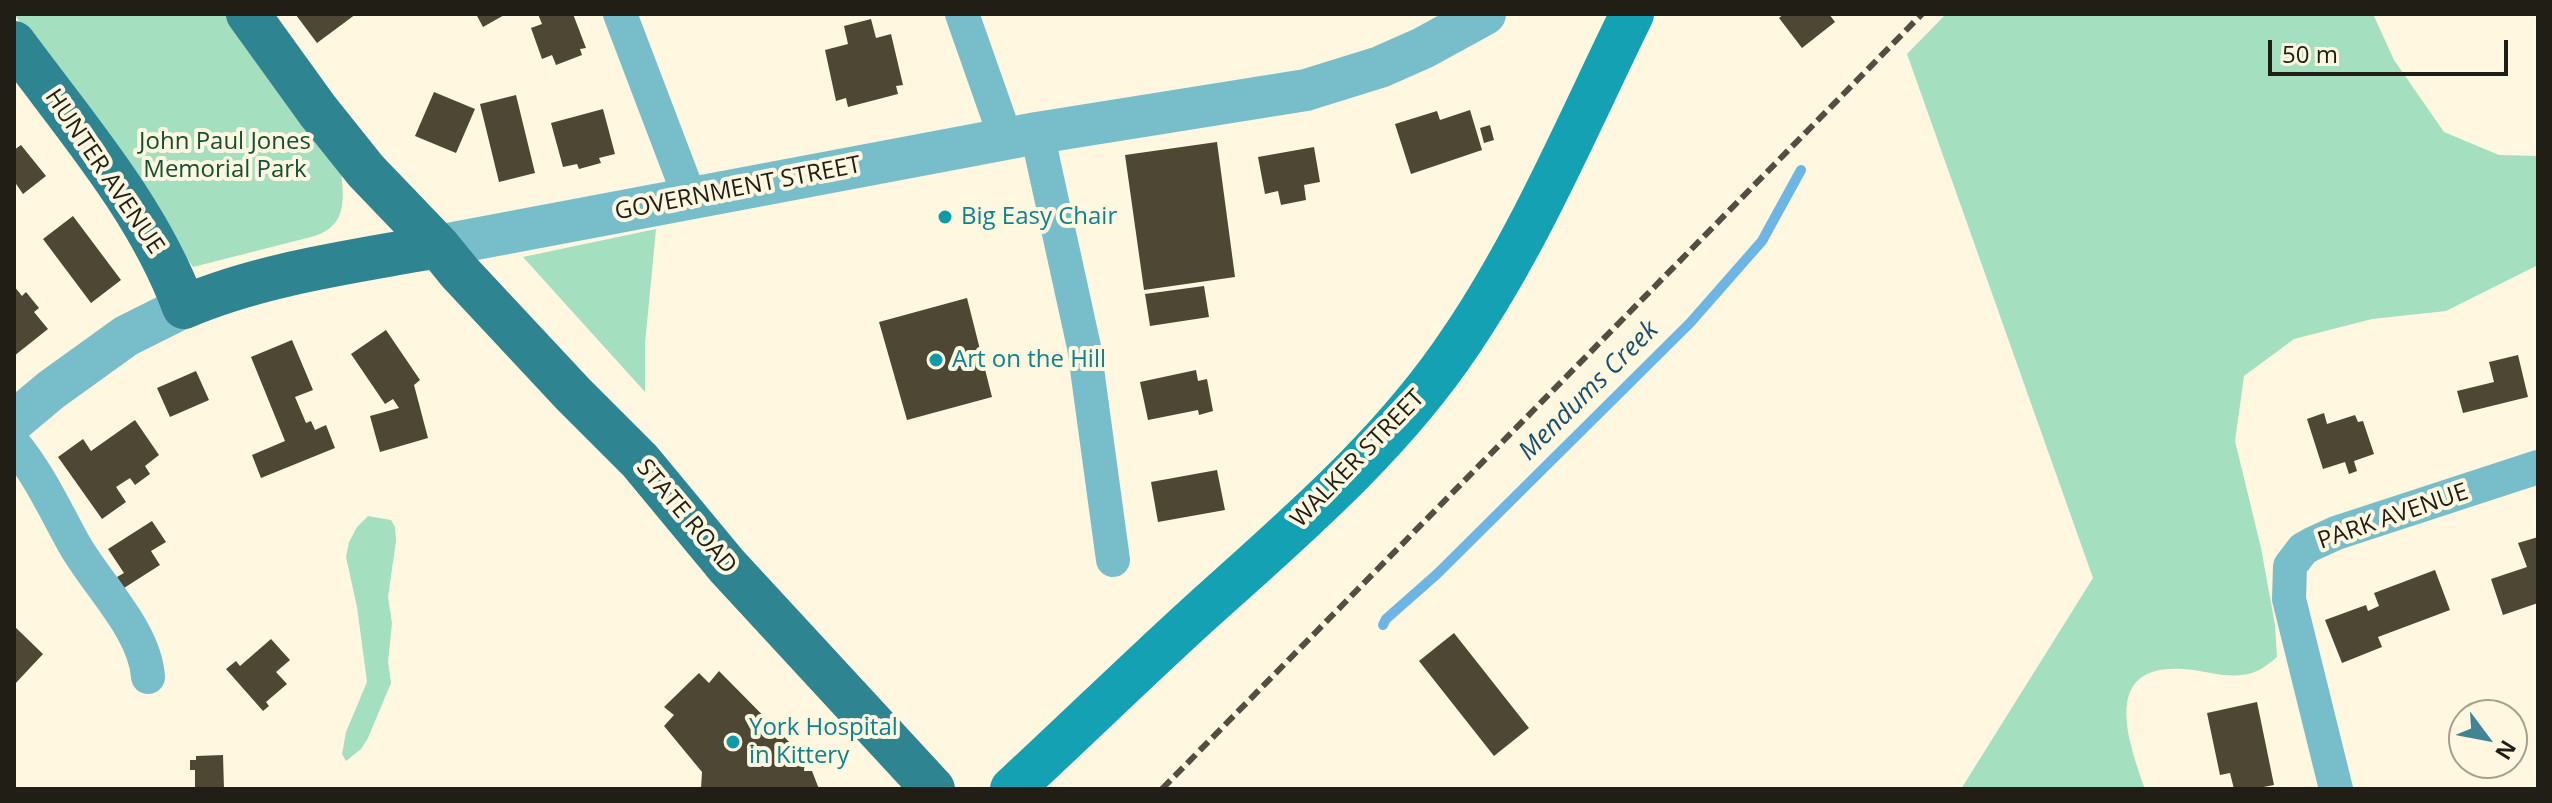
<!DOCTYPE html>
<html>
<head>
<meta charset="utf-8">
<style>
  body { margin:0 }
  #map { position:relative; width:2552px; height:803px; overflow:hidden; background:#fff7e0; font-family:"Open Sans",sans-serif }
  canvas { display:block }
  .frame { position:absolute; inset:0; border:16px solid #201e15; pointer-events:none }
  .north { position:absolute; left:2448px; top:699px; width:80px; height:80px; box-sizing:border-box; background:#fff7e0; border:2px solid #a6a08f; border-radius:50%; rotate:122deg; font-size:22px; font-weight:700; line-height:32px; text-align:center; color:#201e15 }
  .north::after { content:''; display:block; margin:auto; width:28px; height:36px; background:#418594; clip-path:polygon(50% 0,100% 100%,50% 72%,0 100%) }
  .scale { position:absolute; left:2268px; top:40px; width:240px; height:36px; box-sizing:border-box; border:4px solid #201e15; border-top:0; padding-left:10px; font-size:24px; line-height:28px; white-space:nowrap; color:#201e15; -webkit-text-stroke:6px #fff7e0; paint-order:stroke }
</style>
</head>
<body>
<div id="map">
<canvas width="2552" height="803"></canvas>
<div class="frame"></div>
<div class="north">N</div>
<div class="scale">50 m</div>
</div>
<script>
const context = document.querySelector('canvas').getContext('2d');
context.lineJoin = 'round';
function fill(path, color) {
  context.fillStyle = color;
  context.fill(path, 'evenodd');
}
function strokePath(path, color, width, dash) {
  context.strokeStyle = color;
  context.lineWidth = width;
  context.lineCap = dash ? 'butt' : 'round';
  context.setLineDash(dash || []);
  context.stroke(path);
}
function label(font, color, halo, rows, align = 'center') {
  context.font = font + ' "Open Sans",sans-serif';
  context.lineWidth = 8;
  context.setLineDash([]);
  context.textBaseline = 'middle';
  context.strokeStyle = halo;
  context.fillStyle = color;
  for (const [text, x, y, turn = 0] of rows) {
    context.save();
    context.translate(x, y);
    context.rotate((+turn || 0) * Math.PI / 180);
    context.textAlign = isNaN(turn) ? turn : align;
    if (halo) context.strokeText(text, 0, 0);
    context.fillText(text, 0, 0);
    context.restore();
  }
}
const green = new Path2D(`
  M14 14H232L341 171C344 200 347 225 315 236L193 267Z
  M1946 14H2373L2394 60 2444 132 2499 155 2538 156V265L2446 311 2372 319 2294 339 2244 376 2235 441 2261 548 2275 625 2277 657C2271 662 2264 668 2257 671 2233 682 2207 670 2183 669 2100 664 2128 741 2145 789H1961L2093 578 1907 54Z
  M656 229 645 344V392L523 257Z
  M368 516 391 520 395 527 396 541 388 597 392 623 388 662 391 683 368 738 361 749 346 761 342 754 346 732 367 682 357 607 346 557 349 542 357 527Z`);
const stream = new Path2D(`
  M1383 625 1386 619 1437 574 1690 323 1762 241 1801 170`);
const building = new Path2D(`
  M298 14H356L317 43 296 15Z
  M476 14H506L483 27Z
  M538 14H573L586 48 580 49 582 55 556 65 552 55 542 59 531 28 542 24Z
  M1784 14H1829L1835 22 1802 48 1779 18Z
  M871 19 876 38 891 34 903 85 896 86 898 94 848 107 846 98 836 101 825 50 848 44 844 26Z
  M434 92 475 109 456 153 415 136Z
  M516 95 535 173 499 182 480 104Z
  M603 109 615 154 599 158 601 163 579 169 577 164 563 167 551 123Z
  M1470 110 1482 150 1411 174 1395 124 1437 111 1440 120Z
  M1490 125 1494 140 1484 143 1480 128Z
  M1217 142 1235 277 1144 290 1125 155Z
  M21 145 46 176 23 194 14 181V150Z
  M1314 147 1320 182 1304 185 1306 200 1281 205 1278 191 1265 194 1258 157Z
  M73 216 121 280 91 303 43 239Z
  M14 286 22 296 26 292 39 308 34 312 48 329 14 356Z
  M1204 286 1209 317 1150 326 1145 294Z
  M967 298 992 397 907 420 879 322Z
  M386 330 420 380 414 385 428 438 380 452 370 416 399 408 393 399 385 404 351 354Z
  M292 340 313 390 295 397 306 423 311 421 315 430 326 425 335 448 261 478 252 455 285 441 251 357Z
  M2518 355 2528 397 2463 413 2457 391 2494 382 2489 362Z
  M1196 370 1198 381 1207 379 1213 411 1199 415 1198 410 1148 420 1140 382Z
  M196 371 209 400 170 417 157 388Z
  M2324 413 2327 424 2355 415 2358 422 2363 421 2374 454 2354 461 2357 471 2349 474 2345 462 2323 469 2307 419Z
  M135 420 159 455 145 466 150 474 135 485 130 478 116 487 126 502 102 519 58 457 83 439 91 451Z
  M1217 470 1225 510 1158 522 1151 482Z
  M152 521 166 542 151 551 160 565 124 588 117 577 124 573 108 549Z
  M2538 537V603L2503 615 2491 579 2527 567 2518 543Z
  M2435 570 2450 610 2378 637 2382 647 2342 663 2325 620 2366 605 2368 611 2379 606 2374 593Z
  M14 626 43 654 14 685Z
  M1454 633 1529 728 1494 756 1419 661Z
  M271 639 290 660 276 672 287 684 266 702 269 706 263 711 226 669 236 661 240 666Z
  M719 671 805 758 804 771H812L819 789H701L702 772 664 726 674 715 664 707 699 673 709 683Z
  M2257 702 2274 785 2253 789H2234L2230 773 2220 775 2207 713Z
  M223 755 224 789H195V770H190V760H196V756Z`);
const minor = new Path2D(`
  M620 14 690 198
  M962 14 1006 139
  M1037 133 1084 347 1113 560
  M14 444C40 476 54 508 74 544 97 585 145 630 148 677
  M2336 789 2289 599 2290 566 2303 549 2312 544 2336 533 2538 467`);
const tertiary = new Path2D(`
  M438 246 1037 133 1306 90 1380 67 1423 48 1485 14
  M14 421 51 390 126 336 184 307`);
const secondary = new Path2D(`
  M1012 789C1076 730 1138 669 1202 611 1294 528 1392 445 1461 341 1530 239 1578 124 1632 14`);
const primary = new Path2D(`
  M248 14 318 111 366 171 438 246 460 273 573 394 640 461 727 566 933 789
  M14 43C75 126 148 209 184 307 264 273 353 262 438 246`);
const rail = new Path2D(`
  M1162 789 1922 14`);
const markers = [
  [945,217,8,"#0f9aa8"],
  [936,360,8,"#0f9aa8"],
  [733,742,8,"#0f9aa8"]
];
const parkNames = [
  ["John Paul Jones",225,142],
  ["Memorial Park",225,170]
];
const streetNames = [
  ["HUNTER AVENUE",104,172,56],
  ["GOVERNMENT STREET",738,189,-11],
  ["WALKER STREET",1358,459,-46],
  ["STATE ROAD",686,517,50],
  ["PARK AVENUE",2393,517,-19]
];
const cultureNames = [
  ["Big Easy Chair",961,217],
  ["Art on the Hill",952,360],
  ["York Hospital",749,728],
  ["in Kittery",749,756]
];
const waterNames = [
  ["Mendums Creek",1589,391,-45]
];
fill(green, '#a4dfbf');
strokePath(stream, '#6cb5e5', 10);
fill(building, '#4d4734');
strokePath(minor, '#78beca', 34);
strokePath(tertiary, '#78beca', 42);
strokePath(secondary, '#13a1b3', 44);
strokePath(primary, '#2f8491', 44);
strokePath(rail, '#524e42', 6, [12, 6]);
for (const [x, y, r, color] of markers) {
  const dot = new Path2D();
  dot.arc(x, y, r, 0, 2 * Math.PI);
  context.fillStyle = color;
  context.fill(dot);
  strokePath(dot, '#fff7e0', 3);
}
label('24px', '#115136', '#fff7e0', parkNames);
label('24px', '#201e15', '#fff7e0', streetNames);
label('24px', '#0d838f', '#fff7e0', cultureNames, 'left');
label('italic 26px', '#195071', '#fff7e0', waterNames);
</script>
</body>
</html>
